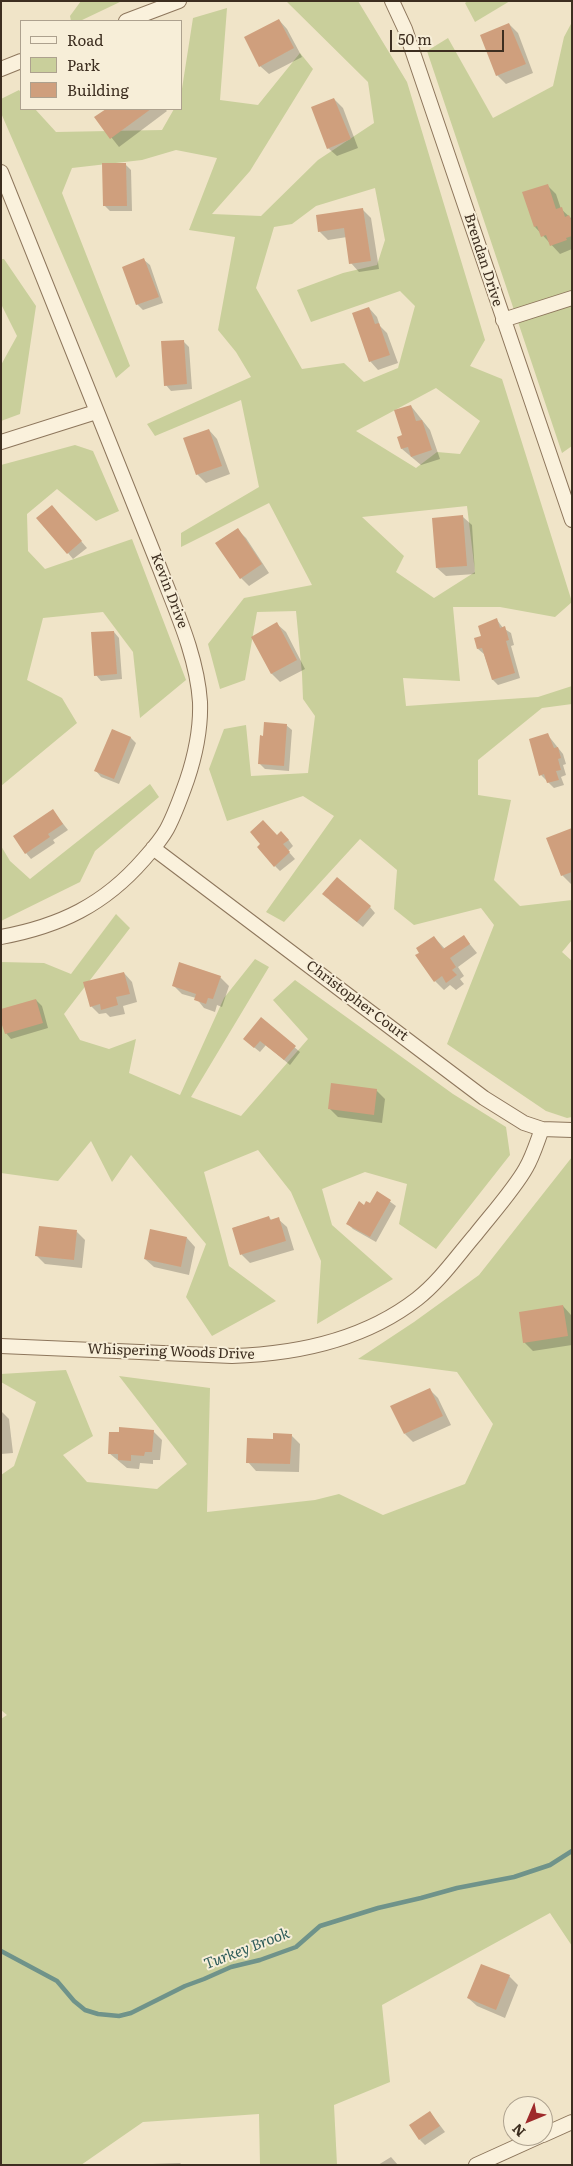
<!DOCTYPE html>
<html>
<head>
<meta charset="utf-8">
<style>
  body { margin:0 }
  #map { position:relative; width:573px; height:2166px; overflow:hidden; background:#f0e4c8; font-family:Literata,serif }
  canvas { display:block }
  .frame { position:absolute; inset:0; border:2px solid #3d2e20; pointer-events:none }
  .legend { position:absolute; left:20px; top:20px; width:162px; height:90px; box-sizing:border-box; background:#f7eed8; border:1px solid #ada18e; margin:0; padding:6px 9px; list-style:none; font-size:15px; color:#3d2e20 }
  .legend li { display:flex; align-items:center; gap:10px; height:25px }
  .legend b { width:25px; border:1px solid #ada18e }
  .north { position:absolute; left:503px; top:2096px; width:50px; height:50px; box-sizing:border-box; background:#f7eed8; border:1px solid #ada18e; border-radius:50%; rotate:225deg; font-size:14px; font-weight:700; line-height:20px; text-align:center; color:#3d2e20 }
  .north::after { content:''; display:block; margin:auto; width:18px; height:22px; background:#9e2a2b; clip-path:polygon(50% 0,100% 100%,50% 72%,0 100%) }
  .scale { position:absolute; left:390px; top:30px; width:114px; height:22px; box-sizing:border-box; border:2px solid #3d2e20; border-top:0; padding-left:6px; font-size:15px; line-height:18px; white-space:nowrap; color:#3d2e20; -webkit-text-stroke:4px #f7eed8; paint-order:stroke }
</style>
</head>
<body>
<div id="map">
<canvas width="573" height="2166"></canvas>
<div class="frame"></div>
<ul class="legend">
<li><b style="height:6px;background:#faf1dc"></b>Road</li>
<li><b style="height:14px;background:#c9cf9b"></b>Park</li>
<li><b style="height:14px;background:#cf9f7d"></b>Building</li>
</ul>
<div class="north">N</div>
<div class="scale">50 m</div>
</div>
<script>
const context = document.querySelector('canvas').getContext('2d');
context.lineJoin = 'round';
function fill(path, color) {
  context.fillStyle = color;
  context.fill(path, 'evenodd');
}
function strokePath(path, color, width, dash) {
  context.strokeStyle = color;
  context.lineWidth = width;
  context.lineCap = dash ? 'butt' : 'round';
  context.setLineDash(dash || []);
  context.stroke(path);
}
function label(font, color, halo, rows, align = 'center') {
  context.font = font + ' Literata,serif';
  context.lineWidth = 4;
  context.setLineDash([]);
  context.textBaseline = 'middle';
  context.strokeStyle = halo;
  context.fillStyle = color;
  for (const [text, x, y, turn = 0] of rows) {
    context.save();
    context.translate(x, y);
    context.rotate((+turn || 0) * Math.PI / 180);
    context.textAlign = isNaN(turn) ? turn : align;
    if (halo) context.strokeText(text, 0, 0);
    context.fillText(text, 0, 0);
    context.restore();
  }
}
const green = new Path2D(`
  M81 1H122L80 21H71L70 16Z
  M286 1H358L407 82 485 340 470 366 502 379 572 602 555 617 500 607H453L460 681 403 678 406 706 538 697 572 686V704L542 708 478 760V795L511 800 494 880 520 906 572 900V940L562 952 572 961V1117L567 1118 546 1111 447 1044 494 925 481 908 414 925 394 909 397 870 360 839 284 922 266 912 334 816 303 796 227 821 209 769 224 729 246 725 251 776 308 773 315 716 303 699 302 674 296 611 257 612 245 680 220 689 208 644 244 598 312 585 269 503 181 547V533L259 487 241 400 155 436 147 424 251 377 236 352 218 330 235 237 189 230 217 158 176 150 142 160 72 168 62 193 130 366 116 378 1 113V99L19 90 21 93V109H35L56 132 162 130 174 109H181V95L193 18 227 8 220 100 258 105 300 53 313 69 250 171 212 214 261 216 318 160 374 123 368 82ZM375 188 385 240 377 265 343 273 297 290 311 322 400 291 415 306 398 368 364 382 344 363 302 369 256 288 274 227 292 224 316 206ZM436 388 480 421 460 454 437 452 416 468 356 431ZM467 506 475 572 434 598 396 572 404 556 362 517Z
  M468 1H510L475 22 465 3Z
  M572 22V446L562 453 427 51 448 38 493 118 553 86 564 37Z
  M1 259H4L36 306 20 414 1 421V365L17 336 1 304Z
  M75 445 93 451 119 511 96 521 57 489 27 514 28 551 45 569 132 539 186 680 140 718 133 652 103 612 43 618 27 680 62 698 77 723 1 786V465Z
  M150 784 159 797 95 851 80 882 1 921V846L10 861 30 879Z
  M116 914 130 928 64 1014 80 1040 109 1049 136 1039 129 1073 180 1095 224 998 255 959 269 967 191 1097 241 1116 308 1039 273 1000 295 980 453 1094 506 1127 510 1155 436 1249 399 1224 407 1184 365 1172 322 1189 332 1225 393 1279 317 1324 321 1261 291 1192 258 1150 204 1172 229 1266 276 1301 212 1336 186 1297 206 1244 131 1155 112 1182 91 1141 58 1181 1 1173V962L44 963 71 974Z
  M572 1157V1946L550 1913 382 2005 390 2082 334 2105 337 2165H260L259 2114 143 2122 81 2165H1V1719L7 1715 1 1710V1475L14 1466 36 1402 1 1382V1374L66 1370 93 1436 63 1455 87 1482 157 1489 187 1464 119 1376 210 1388 207 1512 315 1500 339 1494 383 1515 465 1484 493 1424 457 1372 358 1359 414 1322 479 1275Z`);
const shadow = new Path2D(`
  M279 20 287 29 302 57 269 74 260 66Z
  M509 24 518 33 533 73 506 84 497 75Z
  M334 99 343 108 358 148 337 156 328 148Z
  M108 109H165L167 111 119 147 96 118Z
  M125 164 131 170 132 211H110L105 206Z
  M547 185 556 194 561 209 572 219V249L560 254 535 227Z
  M363 210 371 218 379 269 359 272 351 263 347 237 328 240 319 231Z
  M144 260 150 265 163 303 143 310 137 304Z
  M369 308 377 317 380 326 387 333 398 363 378 370 370 361Z
  M183 341 189 347 192 389 171 391 166 385Z
  M411 406 430 430 440 459 421 465 402 449Z
  M209 430 217 439 230 474 206 483 197 474Z
  M57 513 87 548 73 559 68 553Z
  M463 517 472 525 475 574 446 576 437 568Z
  M237 529 246 538 269 573 249 586 241 578Z
  M497 620 503 628 511 633 514 645 511 646 520 678 498 685 493 680 484 654 478 649 483 637Z
  M277 624 286 632 305 669 280 682 272 674 252 637Z
  M114 632 119 638 122 679 101 681 96 675Z
  M286 725 292 730 289 771 265 769 259 763Z
  M113 730 131 738 136 743 119 784 101 777 96 771Z
  M547 734 563 754 566 764 563 765 566 775 561 777 564 785 554 788 541 775Z
  M53 811 68 830 53 840 55 843 31 859 26 853Z
  M572 829V884H571L562 875Z
  M277 836 287 838 293 846 288 851 295 859 280 871 275 866Z
  M329 900 370 907 375 913 363 927Z
  M434 937 445 949 464 937 477 953 458 967 464 976 460 979 464 984 456 990 450 985 444 990 435 981Z
  M124 973 132 982 137 1002 123 1006 125 1014 110 1017 106 1013 99 1014 91 1006Z
  M220 977 229 986 222 1007 217 1005 215 1012 204 1008 196 998 182 994 173 985Z
  M36 1000 42 1006 48 1028 11 1039 6 1033Z
  M261 1019 300 1052 290 1065 266 1045 260 1052 250 1044Z
  M376 1090 385 1099 382 1123 338 1117 329 1108Z
  M378 1193 396 1206 376 1242 353 1229 348 1224 365 1206 371 1205Z
  M269 1217 272 1221 278 1219 287 1227 294 1250 250 1263 242 1255 233 1228Z
  M77 1232 85 1240 82 1268 45 1264 36 1255Z
  M187 1238 195 1247 189 1275 154 1267 145 1259Z
  M563 1306 571 1315 572 1345 533 1351 524 1342Z
  M430 1390 438 1398 451 1425 413 1442 405 1434Z
  M1 1411 9 1419 13 1453 1 1454Z
  M153 1431 162 1440 160 1460H153V1464L140 1463 139 1469 127 1468 109 1453Z
  M291 1435 300 1444 299 1472 256 1471 248 1462 274 1440Z
  M509 1976 518 1985 505 2018 477 2006 468 1998Z
  M430 2112 445 2132 425 2145 420 2140Z
  M391 2157 398 2165H378Z
  M180 2163 182 2165H152V2164Z`);
const stream = new Path2D(`
  M1 1951 57 1981 74 2001 85 2010 98 2014 119 2016 131 2013 185 1986 204 1979 231 1967 260 1960 296 1947 320 1926 378 1908 421 1898 457 1888 514 1877 550 1865 572 1851`);
const building = new Path2D(`
  M279 19 294 48 259 67 244 37Z
  M509 23 526 64 496 76 480 35Z
  M334 98 351 139 327 149 311 107Z
  M106 109H151L110 139 94 117Z
  M102 163H126L127 206H103Z
  M548 184 556 209 562 207 565 217 569 215 572 222V236L566 238 567 240 550 246 546 235 541 237 537 226 534 227 522 192Z
  M363 208 371 261 349 264 344 228 318 232 316 215Z
  M144 258 159 297 136 305 122 267Z
  M369 307 375 324 379 323 390 355 369 362 352 313Z
  M184 340 187 384 164 386 161 341Z
  M411 405 416 421 422 420 432 450 411 457 408 447 401 449 397 437 402 435 394 410Z
  M209 429 222 466 196 475 183 438Z
  M52 505 82 541 67 554 36 518Z
  M463 515 467 566 436 568 432 518Z
  M238 528 262 564 240 579 215 543Z
  M497 618 500 628 505 626 509 640 506 641 515 673 492 680 482 648 477 649 474 638 481 636 478 626Z
  M277 622 297 660 271 674 251 637Z
  M114 631 117 674 94 676 91 632Z
  M264 722 287 724 284 766 258 764 260 735 263 736Z
  M112 729 131 737 114 779 94 771Z
  M548 733 554 748 558 747 561 758 558 759 561 770 556 771 559 780 547 783 544 774 539 776 529 739Z
  M53 809 63 824 48 834 50 837 25 854 13 836Z
  M263 820 277 835 281 831 289 840 283 844 290 852 274 867 257 847 260 844 250 832Z
  M572 828V872L561 876 546 838Z
  M337 877 371 906 357 922 322 894Z
  M464 935 470 944 450 958 456 967 452 970 457 975 446 983 442 976 434 982 415 955 419 953 416 948 434 936 443 949Z
  M179 962 221 976 213 999 208 998 206 1004 194 1000 196 994 172 986Z
  M124 972 130 994 116 997 118 1005 101 1010 100 1004 90 1007 83 982Z
  M36 999 43 1023 5 1034 1 1022V1009Z
  M261 1017 296 1046 284 1060 260 1041 254 1048 243 1039Z
  M331 1083 377 1089 374 1115 328 1109Z
  M377 1191 391 1200 370 1237 346 1224 359 1201 364 1205 366 1201 370 1203Z
  M269 1216 270 1220 279 1217 286 1241 240 1255 232 1228Z
  M39 1226 77 1230 74 1260 35 1256Z
  M150 1229 187 1237 181 1267 144 1259Z
  M563 1305 568 1336 523 1343 519 1312Z
  M430 1388 443 1416 404 1434 390 1406Z
  M119 1427 154 1430 152 1452H145L144 1456 131 1455V1461L118 1460V1454H108L109 1432H119Z
  M273 1433 292 1434 290 1464 246 1463 247 1438 273 1439Z
  M481 1964 510 1975 496 2010 467 1998Z
  M430 2111 440 2126 419 2140 409 2125Z`);
const street = new Path2D(`
  M392 1 405 29 572 520
  M126 21 179 1
  M1 69 21 61
  M1 172 160 569C176 611 197 656 200 702 201 729 195 756 187 780 181 797 175 814 167 829 161 840 152 850 144 859 104 905 60 926 1 937
  M503 320 572 298
  M1 442 96 412
  M153 848 484 1098 524 1123 542 1129 572 1130
  M1 1346 232 1356C298 1354 364 1340 417 1299 440 1281 457 1256 476 1234 491 1215 515 1188 526 1168 533 1156 537 1142 542 1129
  M543 2135 572 2122
  M476 2165 540 2136`);
const streetNames = [
  ["Brendan Drive",483,260,72],
  ["Kevin Drive",169,591,69],
  ["Christopher Court",357,1001,37],
  ["Whispering Woods Drive",171,1352,2]
];
const waterNames = [
  ["Turkey Brook",247,1949,-21]
];
fill(green, '#c9cf9b');
fill(shadow, '#0003');
strokePath(stream, '#6f938a', 4.5);
fill(building, '#cf9f7d');
strokePath(street, '#8d765c', 16);
strokePath(street, '#faf1dc', 14);
label('14px', '#3d2e20', '#f7eed8', streetNames);
label('italic 15px', '#2f5d5a', '#f7eed8', waterNames);
</script>
</body>
</html>
